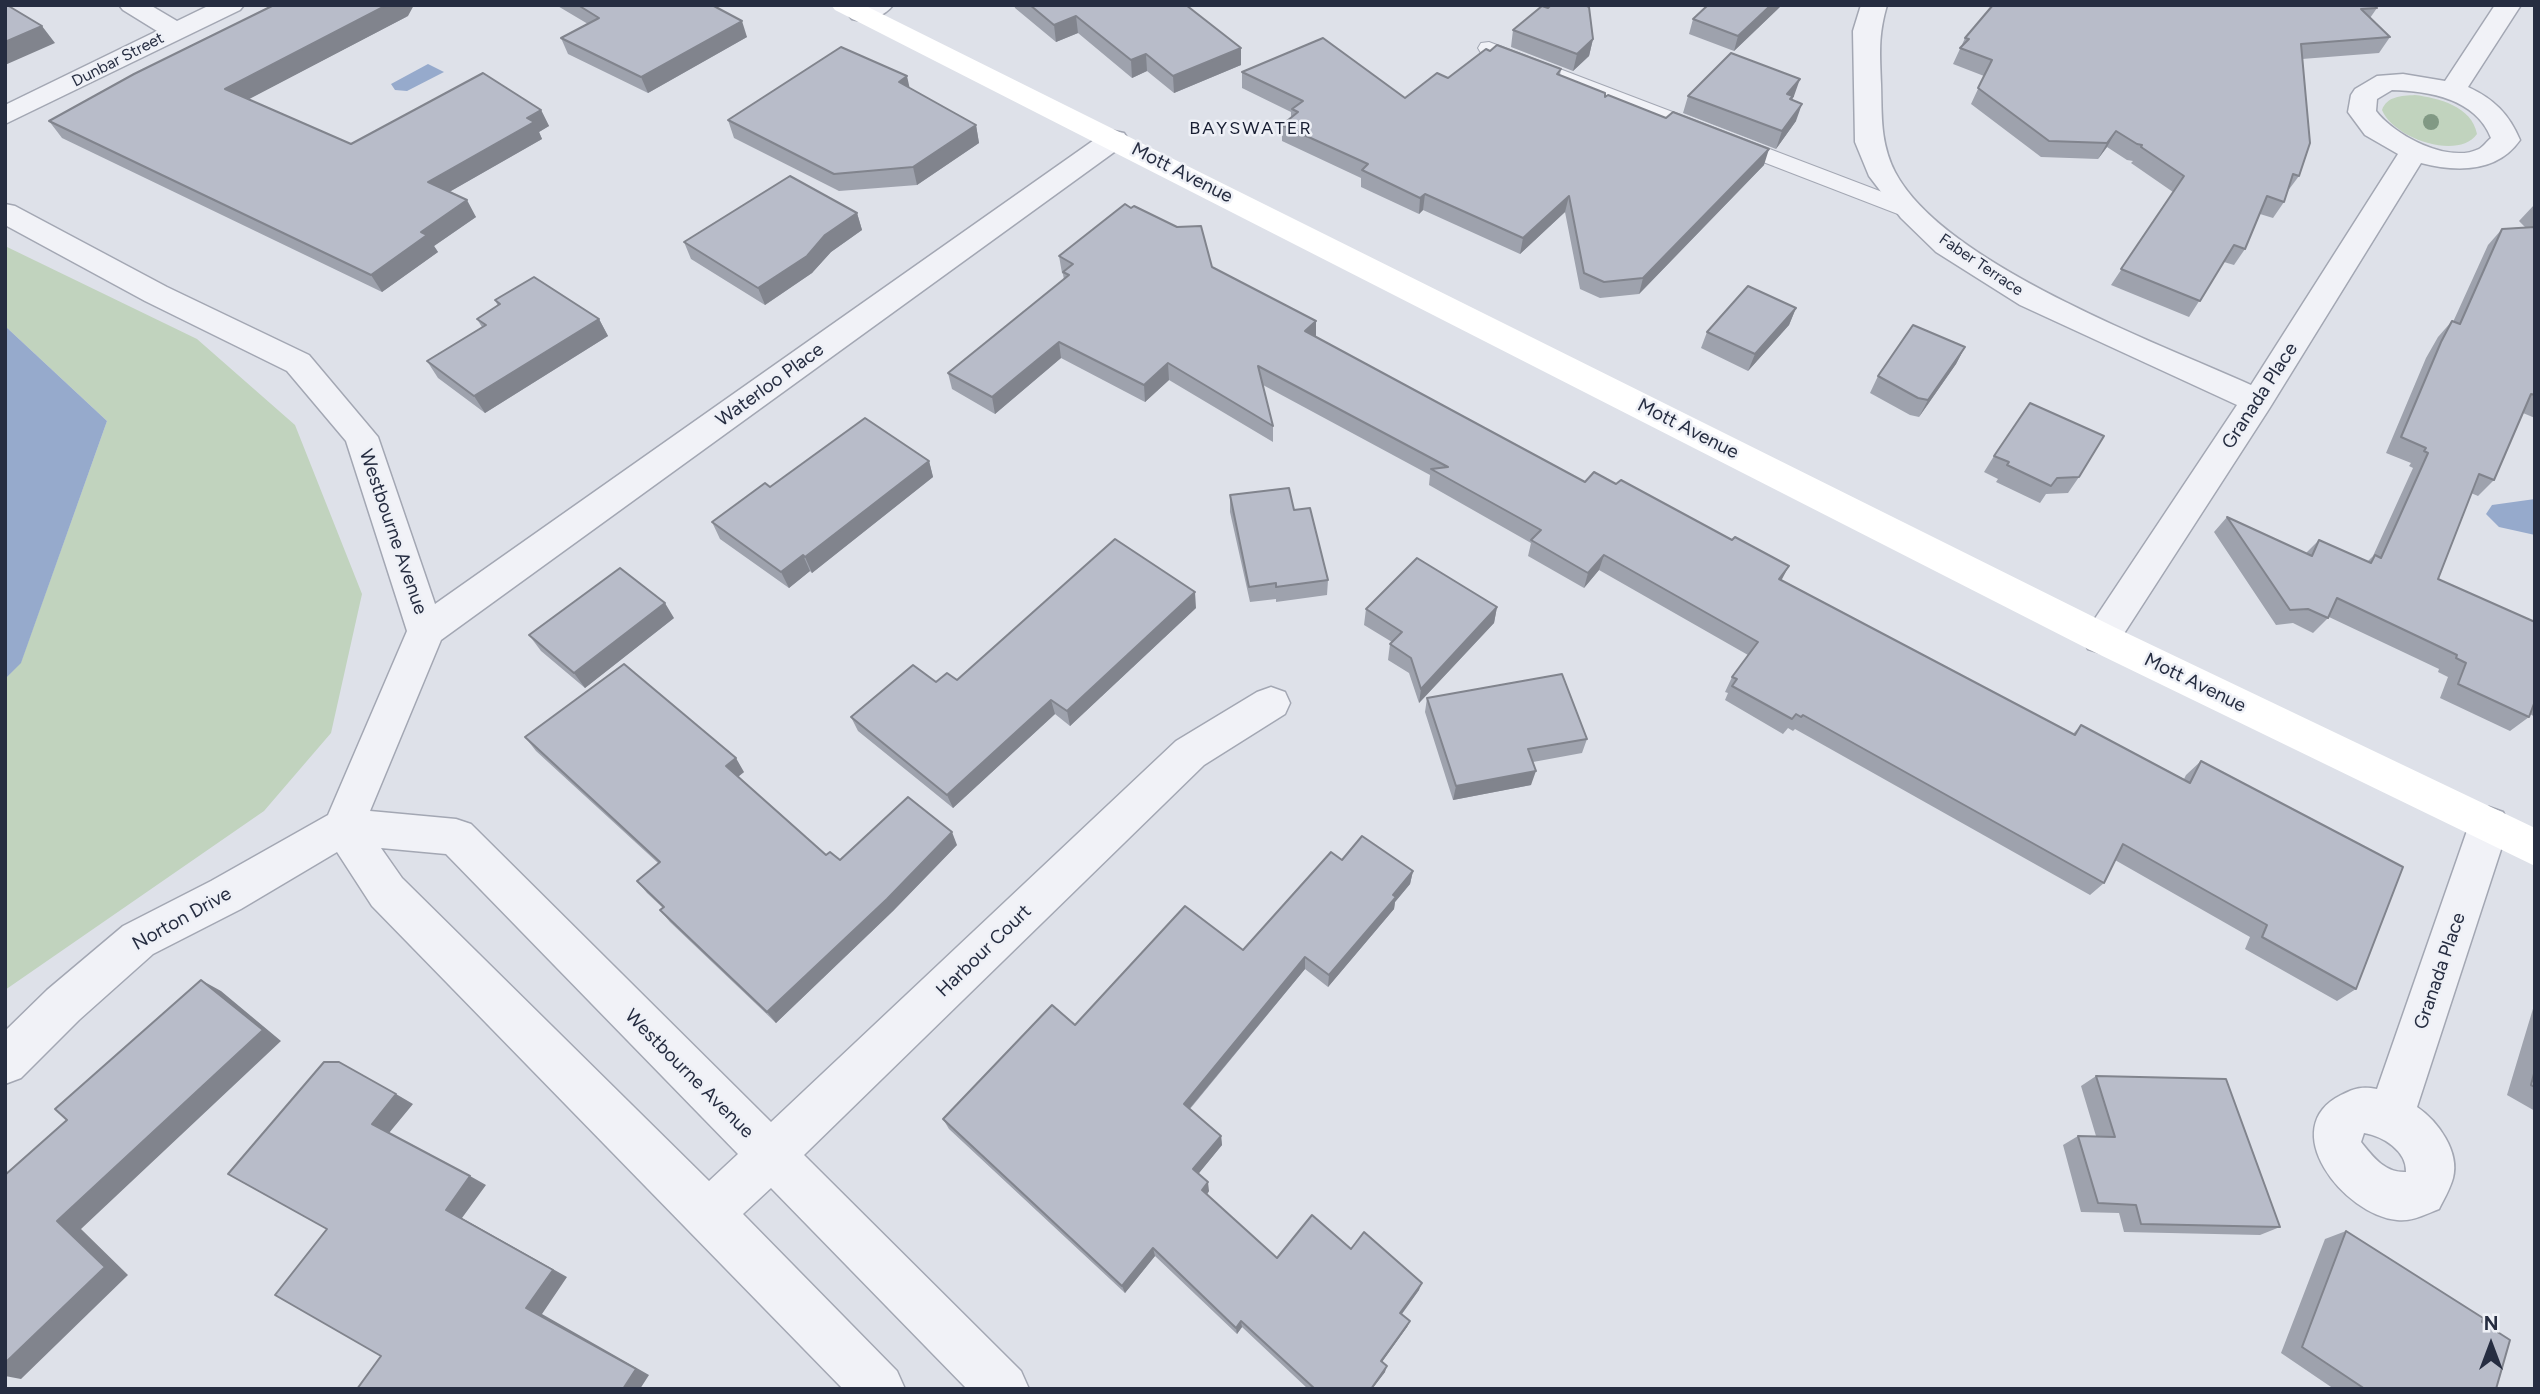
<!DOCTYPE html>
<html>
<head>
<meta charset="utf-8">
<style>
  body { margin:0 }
  #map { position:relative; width:2540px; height:1394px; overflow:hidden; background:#dee1e9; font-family:Figtree,sans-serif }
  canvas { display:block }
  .frame { position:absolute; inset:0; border:7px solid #262d41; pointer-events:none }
  .north { position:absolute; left:2456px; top:1310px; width:70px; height:70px; -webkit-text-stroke:5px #eef0f6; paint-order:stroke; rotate:0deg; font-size:19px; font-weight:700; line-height:28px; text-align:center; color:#262d41 }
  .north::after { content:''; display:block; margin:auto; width:24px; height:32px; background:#262d41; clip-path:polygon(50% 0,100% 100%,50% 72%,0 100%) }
</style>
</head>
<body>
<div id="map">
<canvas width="2540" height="1394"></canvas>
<div class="frame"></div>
<div class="north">N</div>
</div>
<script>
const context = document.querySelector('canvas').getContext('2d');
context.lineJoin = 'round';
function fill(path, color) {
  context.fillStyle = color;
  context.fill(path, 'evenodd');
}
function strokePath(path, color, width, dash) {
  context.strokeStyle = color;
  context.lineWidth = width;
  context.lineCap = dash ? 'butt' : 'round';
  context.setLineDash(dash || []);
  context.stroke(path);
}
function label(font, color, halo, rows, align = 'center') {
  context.font = font + ' Figtree,sans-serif';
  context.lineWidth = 5;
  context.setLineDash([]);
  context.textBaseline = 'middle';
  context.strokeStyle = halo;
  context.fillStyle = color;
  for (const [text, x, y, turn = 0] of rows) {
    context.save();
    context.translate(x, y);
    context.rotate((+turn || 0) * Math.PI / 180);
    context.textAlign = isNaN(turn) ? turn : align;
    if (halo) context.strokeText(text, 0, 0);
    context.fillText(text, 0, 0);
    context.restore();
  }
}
const green = new Path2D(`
  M2415 95C2438 98 2472 106 2477 134 2458 161 2393 138 2382 110 2387 96 2401 96 2415 95Z
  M5 246 197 339 295 425 362 594 331 733 264 811 5 990V679L21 662 107 421 5 326Z`);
const water = new Path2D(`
  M428 64 444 72 407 91 395 90 391 84Z
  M5 326 107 421 21 663 5 679Z
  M2535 499V535L2499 527 2486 514 2492 505Z`);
const lane = new Path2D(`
  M1489 42 1919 206 1923 211 1919 216 1911 219 1903 216 1481 53 1478 48 1481 43Z`);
const street = new Path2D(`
  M119 5H150L177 21 210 5H244L240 10 5 124V105L157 31 123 10Z
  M859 5H893C884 17 866 23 852 19L848 14Z
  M1861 5H1887C1878 36 1880 53 1881 84 1882 116 1880 142 1895 172 1943 264 2156 342 2251 385L2398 154 2365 135 2348 112 2351 95 2355 89 2377 76 2403 74 2445 81 2495 5H2521L2468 87C2494 99 2509 114 2520 140 2497 173 2456 172 2421 163L2269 409 2114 649 2101 653 2088 649 2082 638 2237 405 2020 305 1936 252 1901 218 1869 176 1855 142 1853 31ZM2392 90C2430 91 2476 99 2491 138 2487 141 2483 147 2479 149 2448 164 2394 135 2376 111L2377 99Z
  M1114 131 1124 133 1128 139 1124 145 441 640 370 811 456 819 471 824 771 1122 1176 741 1257 692 1271 687 1285 692 1290 703 1285 714 1204 765 804 1155 1021 1371 1029 1389H967L771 1188 743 1214 897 1371 905 1389H843L372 906 337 852 241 909 153 954 79 1020 21 1078 5 1084V1031L47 990 123 926 211 881 328 815 407 631 346 441 287 371 145 301 5 225V204L15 206 167 287 309 355 378 437 435 604 1104 133ZM381 848 446 854 738 1154 709 1181 402 878Z
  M2489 807 2503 812 2509 825 2417 1107C2438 1121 2460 1152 2453 1178 2450 1189 2444 1199 2439 1209 2426 1214 2412 1222 2397 1220 2344 1215 2275 1128 2341 1095 2355 1088 2362 1086 2377 1089L2469 825 2475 812ZM2364 1133C2383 1136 2407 1151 2406 1172 2385 1173 2373 1157 2361 1142Z`);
const secondary = new Path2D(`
  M831 5H864L2114 627 2535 828V866L2088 649 835 10Z`);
const trees = [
  [2431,122]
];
const wall = new Path2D(`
  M556 5H712L747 37 648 93 568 54 561 38 588 24Z
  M1014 5H1186L1241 65 1174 93 1147 71 1132 78 1078 33 1056 42 1015 8Z
  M1708 5H1782L1734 51 1689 34 1693 19Z
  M2377 8 2370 18 2390 37 2379 53 2302 59 2299 176 2287 192 2284 202 2273 218 2260 214 2245 249 2234 265 2224 262 2189 317 2111 285 2173 192 2131 163 2133 161 2127 160 2107 147 2098 159 2041 157 1971 104 1984 76 1953 64 1965 38Z
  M408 16 248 99 351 144 541 110 549 126 539 132 542 139 449 192 476 217 434 246 438 252 382 292 62 138 49 121Z
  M1513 30 1593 39 1589 56 1573 71 1511 47Z
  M1561 69 1560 75 1605 97 1764 165 1639 294 1600 298 1580 289 1565 212 1520 254 1423 210 1419 214 1361 187V178L1282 141V125L1291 118V112L1242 88V72L1405 98 1448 78Z
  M909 88 976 125 979 143 917 185 839 191 734 138 728 120Z
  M1688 96H1794L1792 100 1796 121 1776 149 1683 113Z
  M2534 205H2535V418L2523 413 2494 480 2478 496 2471 493 2438 579 2535 622V717L2530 714 2529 717 2510 731 2440 698 2448 677 2438 672 2439 669 2329 617 2313 633 2293 623 2276 625 2214 532 2227 517 2306 553 2319 540 2367 562 2373 556 2413 468 2409 466 2411 463 2386 453 2426 358 2438 337 2452 321 2453 322 2488 245 2502 229 2525 227 2519 221Z
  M857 213 862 230 831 252 812 273 765 305 691 259 684 242Z
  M1059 256 1212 267 1316 321V337L1585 482 1782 580 2073 734 2081 725 2184 779 2186 775 2201 761 2356 989 2337 1001 2245 949 2250 937 2115 860 2104 883 2090 895 1795 729 1793 731 1788 728 1783 734 1725 700 1728 693 1725 692 1732 677 1748 655 1599 570 1584 588 1528 556 1531 543 1429 485 1430 475 1263 385 1273 426V442L1169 380 1145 402 1061 358 995 414 952 389 948 373 1064 280 1063 274 1062 273Z
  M495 300 599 319 608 336 485 413 438 378 427 361 482 327 477 319 498 306Z
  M1796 308 1789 325 1748 371 1701 348 1707 332Z
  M1965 347 1956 364 1919 417 1910 415 1870 393 1878 376Z
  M1994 456 2079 477 2068 493 2046 494 2040 503 1996 482 1998 479 1984 472Z
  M929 461 933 477 812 573 810 571 789 588 720 539 712 522 770 487Z
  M1230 495 1294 510 1328 580 1327 595 1276 602V599L1250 602 1230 512Z
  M1497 607 1494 623 1419 703 1409 673 1388 660 1390 644 1392 642 1364 625 1366 609Z
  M1196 608 1070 726 1055 714 953 808 858 731 851 717 936 682 957 680Z
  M674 618 585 688 541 651 529 635Z
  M1427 698 1587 739 1582 753 1533 762 1531 785 1453 800 1425 712Z
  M525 737 744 772 738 777 826 855 840 860 957 845 893 911 776 1023 670 922 660 910 663 908 647 893 637 881 658 863 536 751Z
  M1342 860 1413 871 1410 884 1395 902 1394 909 1328 987 1305 969 1190 1109 1221 1136 1222 1145 1198 1174 1209 1191 1207 1195 1277 1258 1351 1249 1419 1290 1402 1314 1410 1321 1407 1327 1382 1362 1385 1372 1372 1389H1308L1242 1327 1237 1334 1155 1256 1125 1293 949 1129 943 1119 1075 1025 1243 950Z
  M2535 1002V1111L2507 1095Z
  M2096 1076 2280 1227 2260 1235 2124 1232 2119 1213 2081 1212 2063 1145 2078 1136H2096L2081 1086Z
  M2346 1231 2482 1322 2496 1389H2334L2281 1353 2325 1239Z`);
const shadedWall = new Path2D(`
  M387 5H414L408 16 236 106 225 89Z
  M1771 5H1782L1734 51 1738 36Z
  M1076 16 1078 33 1056 42 1054 25Z
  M742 21 747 37 648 93 641 77Z
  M42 26 55 43 5 65V42Z
  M1593 39 1589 56 1573 71 1577 54Z
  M1241 48V65L1174 93 1173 76Z
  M1146 54 1147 71 1132 78 1131 60Z
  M907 76 911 94 899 82Z
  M1800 79 1794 96 1792 99 1787 113V94Z
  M1802 104 1796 121 1776 149 1782 131Z
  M541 110 549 126 539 132 542 139 437 199 428 182Z
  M976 125 979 143 917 185 913 167Z
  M2116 131 2107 147 2098 159 2107 143Z
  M1769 149 1764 165 1639 294 1643 278Z
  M1425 194 1423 210 1419 214 1420 198Z
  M1569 196 1565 212 1520 254 1523 238Z
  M467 200 476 217 434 246 438 252 382 292 371 275 421 232Z
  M857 213 862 230 831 252 812 273 765 305 758 288 825 235Z
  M1796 308 1789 325 1748 371 1755 354Z
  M599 319 608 336 485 413 474 396Z
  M1316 321V338L1305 331Z
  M1059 342 1061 358 995 414 992 397Z
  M1965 347 1956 364 1919 417 1928 400Z
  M1168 363 1169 380 1145 402 1144 385Z
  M929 461 933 477 812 573 805 557Z
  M803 555 810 571 789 588 781 572Z
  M1604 555 1599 570 1584 588 1588 573Z
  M1789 566 1781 581 1779 579Z
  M1195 592 1196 608 1070 726 1067 711Z
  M665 603 674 618 585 688 574 673Z
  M1497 607 1494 623 1419 703 1421 689Z
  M1051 700 1055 714 953 808 947 795Z
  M736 758 744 772 735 779 726 766Z
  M1536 771 1531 785 1453 800 1456 786Z
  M952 832 957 845 893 911 776 1023 767 1012Z
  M1413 871 1410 884 1395 902 1394 909 1328 987 1329 975 1393 895Z
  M1305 957V969L1185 1114 1184 1104Z
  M201 980 221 991 281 1041 81 1229 128 1275 21 1379 5 1376V1363L57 1221Z
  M396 1094 413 1104 389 1133 372 1124Z
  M1221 1136 1222 1145 1195 1178 1193 1169Z
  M470 1176 486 1185 462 1218 567 1277 542 1314 649 1375 640 1389H623L526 1308 446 1210Z
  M1208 1182 1209 1191 1203 1199 1202 1190Z
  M1153 1248 1155 1256 1125 1293 1122 1286Z
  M1422 1283 1419 1290 1398 1319 1400 1313Z
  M1241 1321 1242 1327 1237 1334 1236 1328Z
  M1410 1321 1407 1327 1379 1366 1381 1361Z
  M1387 1366 1385 1372 1372 1389H1371Z`);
const building = new Path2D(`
  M5 5H7L42 26 5 42Z
  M274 5H387L225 89 351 144 483 73 541 110 527 118 534 122 428 182 467 200 421 232 427 235 371 275 49 121 134 74Z
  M578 5H712L742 21 641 77 561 38 599 18Z
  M1030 5H1186L1241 48 1173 76 1146 54 1131 60 1076 16 1054 25Z
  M1551 5H1585L1589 7 1593 39 1577 54 1513 30 1542 6 1548 8Z
  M1708 5H1771L1738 36 1693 19Z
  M1993 5H2374L2377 8 2361 9 2390 37 2301 44 2310 143 2299 176 2293 174 2284 202 2267 196 2245 249 2234 245 2200 301 2121 269 2184 176 2141 147 2142 145 2137 144 2116 131 2107 143 2049 141 1978 88 1992 60 1960 48 1969 39 1965 38Z
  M1323 38 1405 98 1437 73 1448 78 1486 49 1490 51 1497 45 1561 69 1557 74 1605 93V97L1608 95 1666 118 1673 112 1769 149 1643 278 1604 282 1584 273 1569 196 1523 238 1425 194 1420 198 1362 170 1368 164 1282 125 1298 112 1292 109 1303 101 1242 72Z
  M841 47 907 76 899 82 976 125 913 167 834 174 728 120Z
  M1731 53 1800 79 1787 94 1793 96 1790 99 1802 104 1782 131 1688 96Z
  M790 176 857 213 825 235 807 256 758 288 684 242Z
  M1125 204 1131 208 1134 206 1177 227 1201 226 1212 267 1316 321 1305 331 1585 482 1594 472 1616 484 1621 480 1732 540 1735 537 1789 566 1779 579 2075 735 2081 725 2190 783 2201 761 2403 867 2356 989 2262 937 2267 925 2123 844 2104 883 1803 715 1801 717 1796 714 1792 719 1732 686 1737 679 1732 677 1758 642 1604 555 1588 573 1531 540 1541 530 1431 469 1448 467 1258 366 1273 426 1168 363 1144 385 1059 342 992 397 948 373 1069 275 1063 272 1073 264 1059 256Z
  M2535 227V395L2531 394 2494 480 2479 474 2438 579 2535 622V701L2529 717 2458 684 2466 663 2456 658 2457 655 2337 598 2328 618 2308 609 2290 610 2227 517 2312 556 2319 540 2371 563 2375 555 2381 558 2428 453 2424 451 2426 448 2401 437 2441 342 2452 321 2460 324 2502 229Z
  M534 277 599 319 474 396 427 361 486 325 477 319 500 304 495 300Z
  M1748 286 1796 308 1755 354 1707 332Z
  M1913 325 1965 347 1928 400 1918 398 1878 376Z
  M2030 403 2104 436 2079 477 2057 478 2051 486 2007 465 2009 462 1994 456Z
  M865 418 929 461 805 557 803 555 781 572 712 522 765 483 770 487Z
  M1289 488 1294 510 1310 508 1328 580 1276 587V583L1249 587 1230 495Z
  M1115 539 1195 592 1067 711 1051 700 947 795 851 717 913 665 936 682 947 673 957 680Z
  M1417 558 1497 607 1421 689 1411 658 1390 644 1402 632 1366 609Z
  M620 568 665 603 574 673 529 635Z
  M624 664 736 758 726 766 826 855 830 852 840 860 908 797 952 832 887 899 767 1012 660 910 664 907 637 881 660 862 525 737Z
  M1562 674 1587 739 1528 749 1536 771 1456 786 1427 698Z
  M1362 836 1413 871 1393 895 1396 897 1329 975 1305 957 1184 1104 1221 1136 1193 1169 1208 1182 1202 1190 1277 1258 1312 1215 1351 1249 1364 1232 1422 1283 1400 1313 1410 1321 1381 1361 1387 1366 1371 1389H1315L1241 1321 1236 1328 1153 1248 1122 1286 943 1119 1052 1005 1075 1025 1185 906 1243 950 1331 852 1342 860Z
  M201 980 263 1030 57 1221 105 1267 5 1363V1175L67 1120 55 1109Z
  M324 1062H339L396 1094 372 1124 470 1176 446 1210 553 1270 526 1308 636 1369 623 1389H357L381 1356 275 1295 327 1229 228 1174Z
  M2535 1070V1087L2531 1085Z
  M2096 1076 2226 1079 2280 1227 2141 1224 2136 1205 2098 1203 2078 1136 2115 1137Z
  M2346 1231 2483 1318 2482 1322 2510 1340 2496 1389H2365L2302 1347Z`);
const farStreetnames = [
  ["Dunbar Street",118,60,-27],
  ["Faber Terrace",1981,265,34]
];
const farNeighbourhoodnames = [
  ["BAYSWATER",1251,129]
];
const streetNames = [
  ["Mott Avenue",1182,173,27],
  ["Waterloo Place",770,385,-36],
  ["Granada Place",2260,396,-57],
  ["Mott Avenue",1688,429,27],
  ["Westbourne Avenue",393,532,71],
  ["Mott Avenue",2195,683,26],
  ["Norton Drive",182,919,-29],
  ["Harbour Court",984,951,-44],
  ["Granada Place",2440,971,-71],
  ["Westbourne Avenue",689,1074,45]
];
fill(green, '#c1d3be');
fill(water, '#96aacc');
strokePath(lane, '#a3a7b3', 2);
strokePath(street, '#a3a7b3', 3);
fill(lane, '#f1f2f7');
fill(street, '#f1f2f7');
fill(secondary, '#fff');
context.fillStyle = '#819984';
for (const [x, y] of trees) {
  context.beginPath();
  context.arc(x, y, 8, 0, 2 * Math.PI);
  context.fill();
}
fill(wall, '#9ea2ad');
fill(shadedWall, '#81848d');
fill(building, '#b8bcc9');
strokePath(building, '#81848d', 2);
label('16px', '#262d41', '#eef0f6', farStreetnames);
context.letterSpacing = '2px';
label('18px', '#181e32', '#eef0f6', farNeighbourhoodnames);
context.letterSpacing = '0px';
label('19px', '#262d41', '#eef0f6', streetNames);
</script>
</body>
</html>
